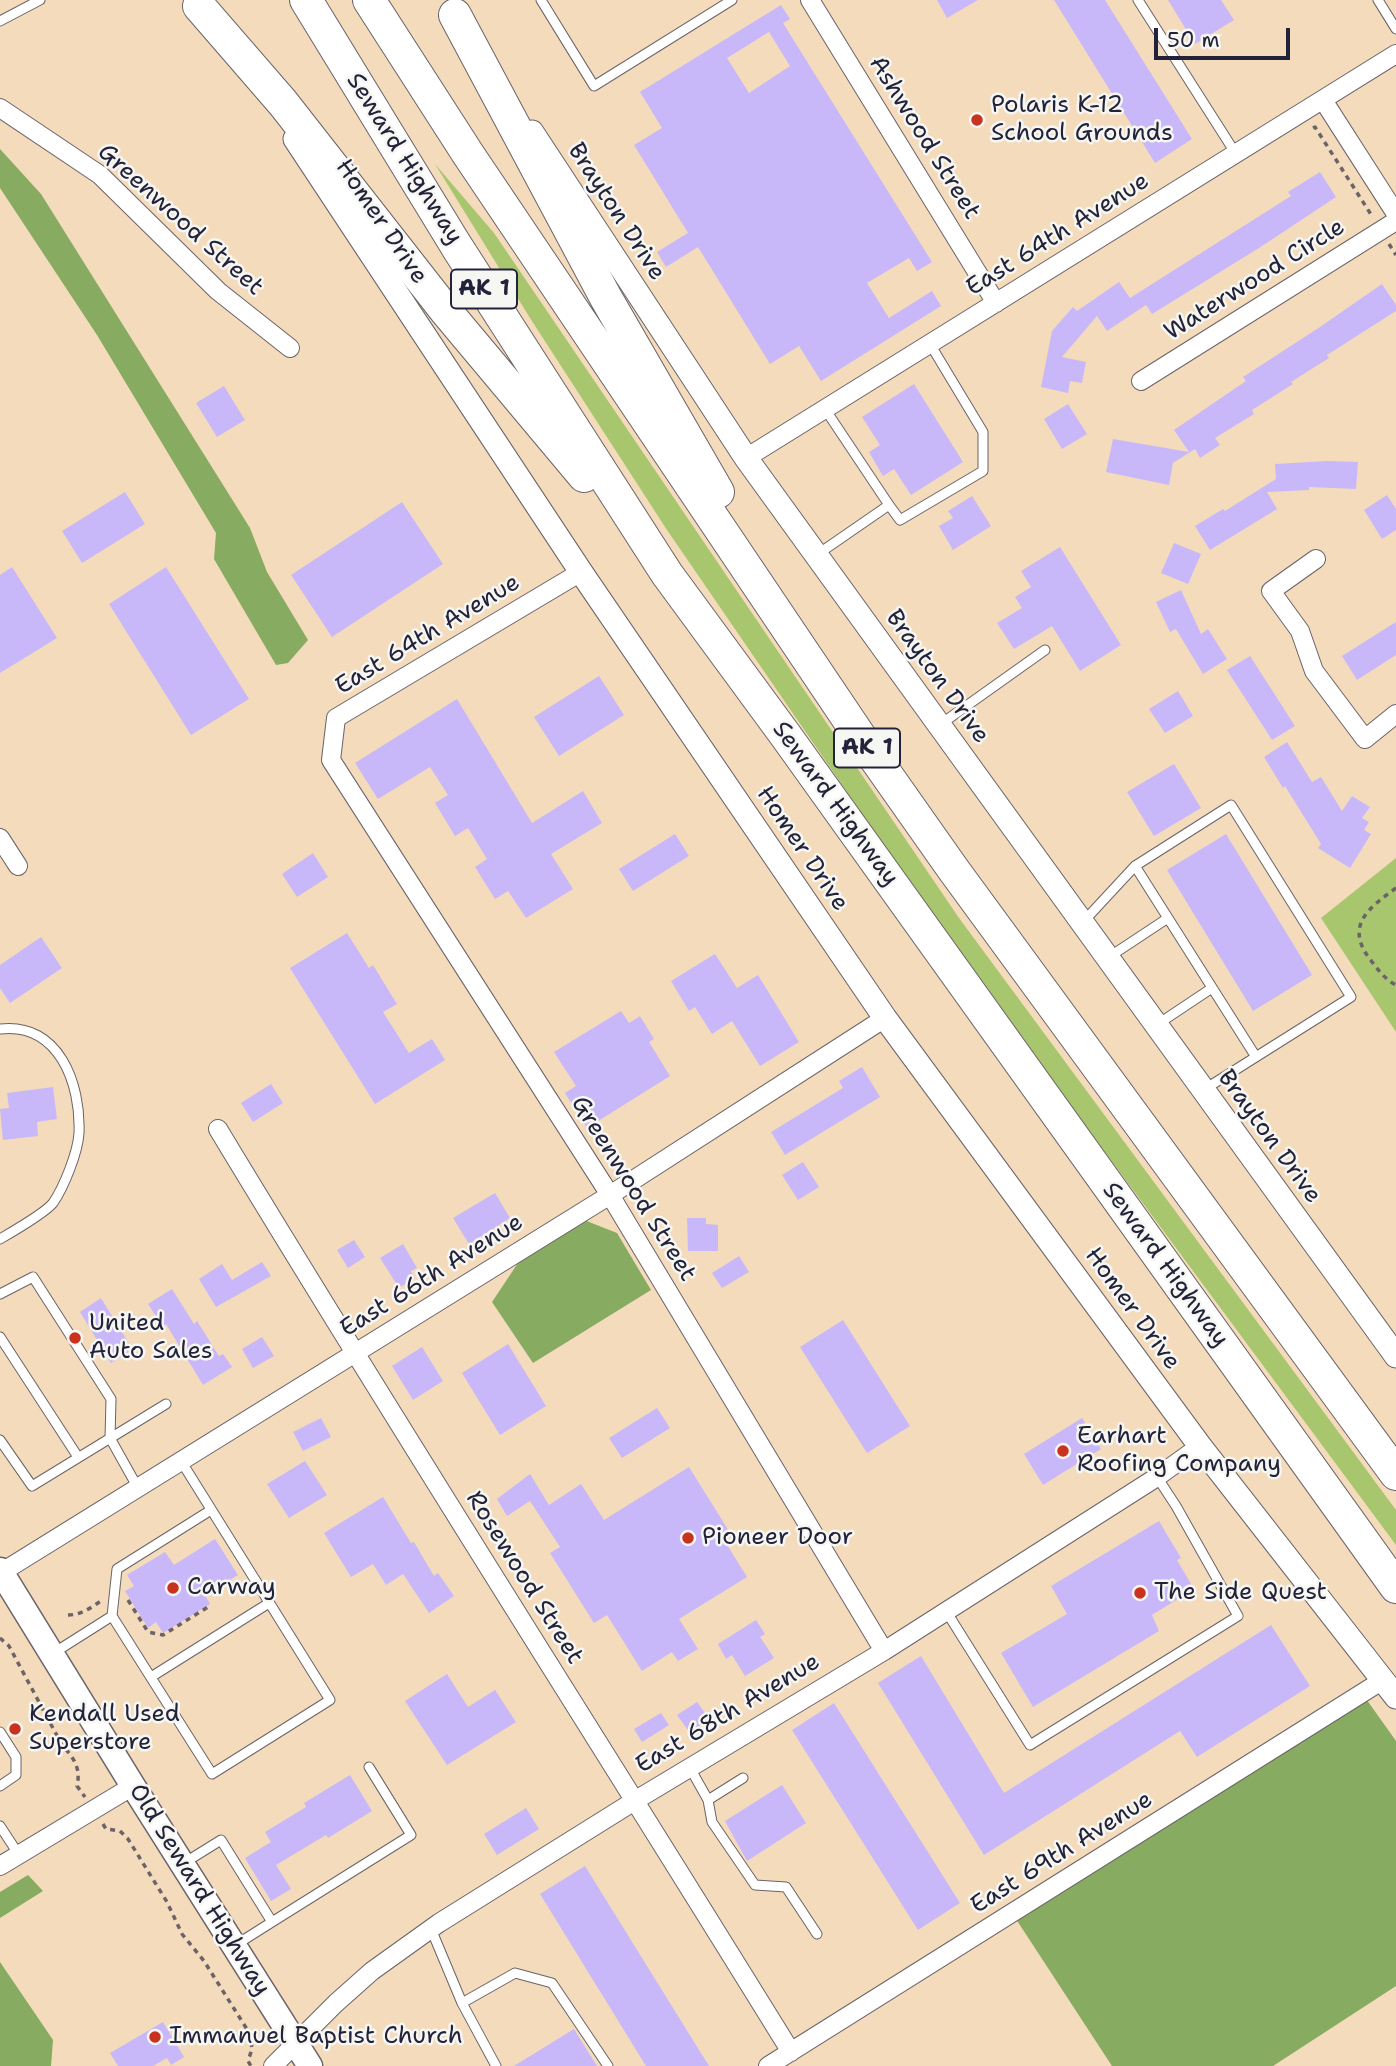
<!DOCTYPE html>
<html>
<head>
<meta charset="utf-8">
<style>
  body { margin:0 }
  #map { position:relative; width:1396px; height:2066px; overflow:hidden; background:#f3dbbc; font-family:"Shantell Sans",sans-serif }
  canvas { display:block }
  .scale { position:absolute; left:1154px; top:28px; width:136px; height:32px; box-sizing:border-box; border:4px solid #22223b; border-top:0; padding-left:9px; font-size:21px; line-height:24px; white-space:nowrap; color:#22223b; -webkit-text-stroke:5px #f6f6f2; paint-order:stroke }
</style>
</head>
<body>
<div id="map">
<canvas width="1396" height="2066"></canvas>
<div class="scale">50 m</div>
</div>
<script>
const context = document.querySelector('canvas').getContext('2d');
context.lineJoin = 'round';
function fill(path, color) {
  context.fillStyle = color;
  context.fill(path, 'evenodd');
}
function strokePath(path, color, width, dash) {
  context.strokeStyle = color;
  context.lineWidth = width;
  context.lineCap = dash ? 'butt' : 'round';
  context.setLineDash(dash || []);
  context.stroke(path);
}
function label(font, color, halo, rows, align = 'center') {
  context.font = font + ' "Shantell Sans",sans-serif';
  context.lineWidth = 5;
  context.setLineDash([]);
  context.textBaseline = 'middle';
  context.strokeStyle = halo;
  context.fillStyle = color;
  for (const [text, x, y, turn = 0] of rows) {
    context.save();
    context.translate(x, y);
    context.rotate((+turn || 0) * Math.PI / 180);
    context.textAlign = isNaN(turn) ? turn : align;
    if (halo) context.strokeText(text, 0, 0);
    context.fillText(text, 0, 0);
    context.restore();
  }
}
const green = new Path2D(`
  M435 164 494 233 959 918 1396 1510V1545L1079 1117 921 900 667 530 530 318Z
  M1396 858V1032L1321 918Z`);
const forest = new Path2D(`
  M0 149 41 194 250 528 267 572 308 640 288 663 276 665 214 559 216 533 97 335 0 188Z
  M584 1220 617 1233 651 1290 533 1363 492 1302 518 1263Z
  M1364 1696 1396 1741V1986L1273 2066H1112L1014 1916Z
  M28 1875 43 1891 0 1918V1892Z
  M0 1962 53 2040 51 2066H0Z`);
const building = new Path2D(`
  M937 0H978L947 18Z
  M1054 0H1105L1192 139 1155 163Z
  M1168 0H1221L1234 20 1195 44Z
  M781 5 790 19 783 23 932 262 917 271 909 258 867 283 889 318 932 291 941 306 821 381 799 346 770 364 698 247 666 267 657 252 688 233 634 145 662 128 640 92ZM769 32 790 66 749 93 727 58Z
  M1320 172 1336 197 1259 248 1152 314 1146 305 1107 331 1097 316 1062 357 1086 362 1082 383 1070 381 1068 393 1041 387 1052 331 1073 307 1077 311 1119 282 1130 298 1291 196 1288 192Z
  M1382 284 1396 305V311L1327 355 1329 358 1291 382 1293 384 1252 410 1254 414 1215 438 1220 445 1200 458 1195 449 1173 463 1169 485 1106 472 1113 439 1189 452 1174 430 1246 381 1243 377 1320 327Z
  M914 384 963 462 911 495 894 469 883 476 869 452 880 445 862 417Z
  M224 386 245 420 217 437 196 403Z
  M1068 404 1087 434 1062 449 1044 419Z
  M1328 461 1358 462 1356 489 1309 487V490L1267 492 1277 509 1210 550 1195 526 1223 509 1225 511 1276 479 1275 464Z
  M125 492 145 524 82 563 62 531Z
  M1387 495 1396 509V530L1382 539 1364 510Z
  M972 496 991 526 953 550 939 526 953 518 948 511Z
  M402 502 443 564 332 637 291 575Z
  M1174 543 1201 554 1188 584 1161 573Z
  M1060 547 1121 645 1080 671 1052 626 1014 649 997 623 1022 608 1015 597 1031 587 1021 571Z
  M12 567 57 638 0 673V575Z
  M166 567 249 699 191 735 109 604Z
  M1181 590 1201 634 1208 629 1227 659 1203 674 1176 629 1170 632 1156 602Z
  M1396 622V655L1357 680 1342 656Z
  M1250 656 1295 726 1272 740 1227 670Z
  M599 676 624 715 559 756 534 717Z
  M1178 691 1193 716 1165 733 1149 709Z
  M457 699 532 823 583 791 602 823 551 854 573 889 526 918 508 891 495 899 475 867 487 859 468 828 455 836 435 803 448 795 430 767 378 799 355 763Z
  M1287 742 1312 782 1321 777 1342 811 1352 796 1370 807 1362 818 1369 822 1364 830 1371 834 1350 868 1318 848 1321 844 1285 786 1283 788 1264 757Z
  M1174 764 1201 808 1154 836 1127 792Z
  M675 834 689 856 633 891 619 869Z
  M1226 834 1312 975 1253 1011 1167 870Z
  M313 853 328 877 297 897 282 874Z
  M347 933 369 968 373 965 397 1004 383 1012 409 1053 432 1039 445 1060 375 1104 290 968Z
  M41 937 62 968 10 1003 0 988V965Z
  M715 954 737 988 758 975 799 1042 760 1066 732 1021 712 1034 695 1007 689 1011 671 981Z
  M621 1011 629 1023 640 1016 654 1039 649 1042 670 1076 587 1128 565 1093 576 1086 554 1052Z
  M862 1067 880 1097 785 1155 771 1132 843 1088 839 1081Z
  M271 1084 283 1103 253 1122 241 1103Z
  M53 1087 57 1119 37 1122 38 1136 3 1140 0 1109 9 1108 7 1093Z
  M803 1162 819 1187 798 1200 782 1175Z
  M495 1193 510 1218 469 1244 453 1218Z
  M687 1218H706V1224L718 1225V1251H688Z
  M354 1240 365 1257 348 1268 337 1250Z
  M403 1244 417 1268 411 1271 415 1278 399 1288 380 1258Z
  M739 1256 749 1272 722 1288 712 1273Z
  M262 1262 271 1276 216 1307 199 1279 222 1264 232 1280Z
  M172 1289 194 1324 197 1321 219 1356 223 1354 232 1367 203 1385 166 1324 163 1327 148 1304Z
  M101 1298 133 1350 111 1363 80 1312Z
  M843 1320 910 1426 867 1453 800 1347Z
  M262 1337 274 1356 253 1368 242 1349Z
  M508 1344 546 1406 500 1435 462 1373Z
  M422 1347 443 1381 413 1400 392 1366Z
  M657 1408 670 1428 622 1458 609 1438Z
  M321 1418 331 1437 303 1451 293 1432Z
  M1082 1418 1101 1449 1043 1485 1024 1454Z
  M305 1461 327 1495 289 1518 267 1484Z
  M689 1467 732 1536 724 1540 747 1577 679 1619 698 1649 678 1661 672 1652 642 1671 607 1615 594 1623 550 1553 560 1547 530 1501 507 1516 497 1499 530 1474 549 1505 581 1484 604 1520Z
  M383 1497 411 1543 414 1542 434 1576 438 1573 454 1596 429 1613 403 1574 386 1585 373 1564 351 1577 324 1533Z
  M1159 1521 1181 1558 1177 1560 1194 1589 1152 1615 1159 1631 1033 1707 1001 1653 1067 1614 1051 1586Z
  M215 1539 238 1575 205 1595 210 1604 163 1633 156 1622 148 1628 125 1591 134 1586 127 1575 165 1552 174 1565Z
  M756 1620 765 1634 760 1637 774 1658 745 1676 732 1655 726 1659 718 1644Z
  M1271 1625 1310 1686 1197 1757 1180 1731 984 1855 878 1683 921 1656 1004 1793Z
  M447 1674 468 1707 495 1690 516 1722 447 1765 405 1701Z
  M697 1702 705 1713 701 1716 705 1723 690 1733 677 1715Z
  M834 1703 960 1903 918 1930 792 1730Z
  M661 1713 669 1725 642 1742 634 1729Z
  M350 1775 372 1811 328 1838 326 1835 276 1865 291 1889 271 1901 245 1858 271 1842 265 1832 306 1807 304 1803Z
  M782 1785 806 1823 747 1861 725 1821Z
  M526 1808 539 1829 497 1855 484 1834Z
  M585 1866 709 2066H646L540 1894Z
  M163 2022 184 2057 171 2065 167 2058 153 2066H118L110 2053Z
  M574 2029 597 2066H514Z`);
const path = new Path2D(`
  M1313 128 1315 127 1372 216
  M1389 244 1396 255
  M1396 888C1369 908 1345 925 1369 958 1377 968 1384 979 1396 985
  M128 1600 148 1632 163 1635 208 1607
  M68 1615C81 1615 90 1608 101 1601
  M0 1638 9 1646 62 1745C74 1758 81 1768 77 1786L85 1797
  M103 1824 106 1829 120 1831 128 1839 167 1902 182 1934 204 1961 250 2034 252 2049 248 2061 251 2066`);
const service = new Path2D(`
  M541 0 594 86 732 0
  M1138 0 1236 154
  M1378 0 1396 29
  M0 21 40 0
  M889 505 900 520 983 471V432L930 344
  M818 554 889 505 825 409
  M941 724 1045 650
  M1135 866 1256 1057
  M1084 921 1135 866 1231 805 1351 997 1205 1089
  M1109 957 1168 918
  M1158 1024 1212 988
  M0 1029C59 1022 81 1084 79 1133 78 1152 64 1187 53 1203 45 1213 12 1232 0 1239
  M0 1294 33 1277 111 1399 110 1438 138 1488
  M0 1337 78 1457
  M0 1440 32 1486 166 1404
  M181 1461 330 1700 212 1774 112 1616 117 1569 211 1510
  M946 1611 1030 1745 1238 1616 1176 1506 1157 1477
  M52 1654 112 1616
  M151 1677 269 1603
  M0 1732 16 1757V1775L0 1786
  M690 1768 708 1800 743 1778
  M708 1800 712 1822 755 1885 786 1887 817 1934
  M0 1826 19 1855
  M184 1863 221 1840 272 1922 234 1946
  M272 1922 411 1835 369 1767
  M431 1929 462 2003 496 2066
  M462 2003 515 1973 552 1983 608 2066`);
const minor = new Path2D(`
  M810 0 996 303
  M1323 100 1396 214
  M0 108 100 175 218 291 290 348
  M1141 381 1396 221
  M746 458 1396 54
  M1316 559 1271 591 1300 631 1314 671 1365 739 1396 714
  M581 572 336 718 331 760 610 1195 884 1651
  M0 838 18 866
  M218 1129C405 1439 601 1744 791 2052
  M2 1572 610 1195 885 1018
  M0 1866 133 1786
  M273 2066 336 2003 372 1971 439 1923 636 1800 884 1651 1157 1477 1200 1446
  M768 2066 1383 1680`);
const tertiary = new Path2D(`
  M532 132 746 458 1396 1356
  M295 139 581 572 885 1018 1200 1446 1396 1697`);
const secondary = new Path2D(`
  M0 1570 133 1786 310 2066`);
const motorway = new Path2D(`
  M306 0 457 247 667 574 786 736 1396 1587
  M369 0 468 154 865 744 953 869 1396 1474
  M199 6 283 103 445 310 584 476
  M455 15 606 298 718 492`);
const markers = [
  [977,120,7,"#c8321e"],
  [75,1338,7,"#c8321e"],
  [1063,1451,7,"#c8321e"],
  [688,1538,7,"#c8321e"],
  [173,1588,7,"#c8321e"],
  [1140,1593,7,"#c8321e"],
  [15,1729,7,"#c8321e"],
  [155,2037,7,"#c8321e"]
];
const shields = [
  [484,289,66],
  [867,748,66]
];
const shieldNames = [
  ["AK 1",484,289],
  ["AK 1",867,748]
];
const poiNames = [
  ["Polaris K-12",991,106],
  ["School Grounds",991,134],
  ["United",89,1324],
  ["Auto Sales",89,1352],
  ["Earhart",1077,1437],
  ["Roofing Company",1077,1465],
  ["Pioneer Door",702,1538],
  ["Carway",187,1588],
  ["The Side Quest",1154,1593],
  ["Kendall Used",29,1715],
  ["Superstore",29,1743],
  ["Immanuel Baptist Church",169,2037]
];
const streetNames = [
  ["Ashwood Street",924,138,58],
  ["Seward Highway",404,159,58],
  ["Brayton Drive",616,212,57],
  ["Greenwood Street",180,220,42],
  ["Homer Drive",381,222,56],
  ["East 64th Avenue",1058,235,-32],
  ["Waterwood Circle",1255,280,-32],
  ["East 64th Avenue",428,635,-31],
  ["Brayton Drive",937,677,54],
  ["Seward Highway",835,804,54],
  ["Homer Drive",802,849,56],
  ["Brayton Drive",1269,1137,54],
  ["Greenwood Street",633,1189,58],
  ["Seward Highway",1165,1265,54],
  ["East 66th Avenue",432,1276,-32],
  ["Homer Drive",1132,1309,54],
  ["Rosewood Street",524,1578,58],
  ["East 68th Avenue",728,1714,-31],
  ["East 69th Avenue",1062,1853,-32],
  ["Old Seward Highway",199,1890,58]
];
fill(green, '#a8c66e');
fill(forest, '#86ab61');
fill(building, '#c9b8f9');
strokePath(service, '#6b6368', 11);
strokePath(minor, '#6b6368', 20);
strokePath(tertiary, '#6b6368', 25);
strokePath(secondary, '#6b6368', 27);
strokePath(motorway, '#6b6368', 34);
strokePath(path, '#6b6368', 3.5, [5, 5]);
strokePath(service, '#fff', 9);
strokePath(minor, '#fff', 18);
strokePath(tertiary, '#fff', 23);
strokePath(secondary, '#fff', 24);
strokePath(motorway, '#fff', 32);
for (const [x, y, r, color] of markers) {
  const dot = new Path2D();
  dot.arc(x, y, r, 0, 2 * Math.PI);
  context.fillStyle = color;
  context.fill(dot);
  strokePath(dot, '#f6f6f2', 2.5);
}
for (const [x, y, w] of shields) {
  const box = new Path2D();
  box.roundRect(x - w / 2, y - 19.5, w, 39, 5);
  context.fillStyle = '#f6f6f2';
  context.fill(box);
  strokePath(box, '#22223b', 2);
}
label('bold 23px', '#22223b', null, shieldNames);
label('24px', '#22223b', '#f6f6f2', poiNames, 'left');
label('24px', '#22223b', '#f6f6f2', streetNames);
</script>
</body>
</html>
